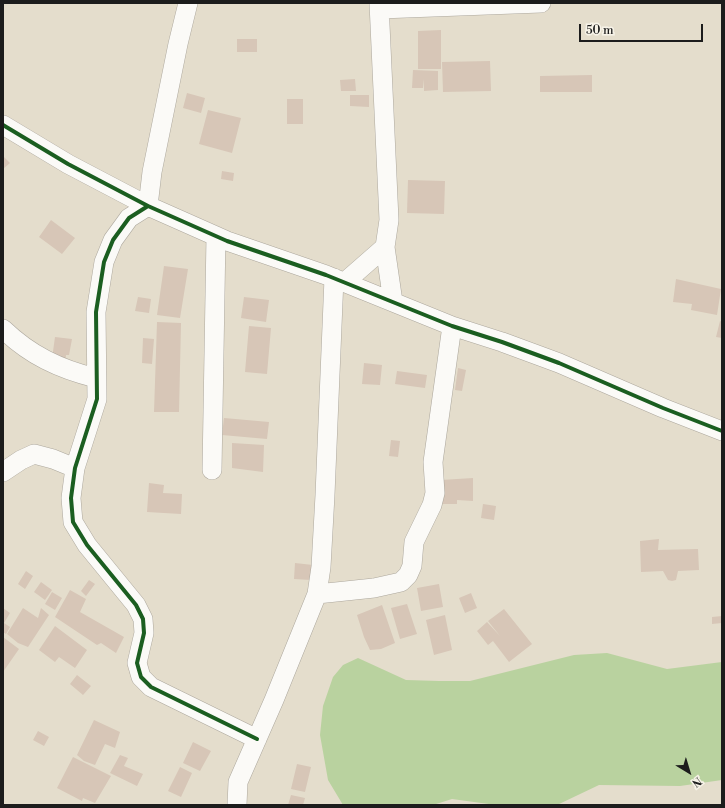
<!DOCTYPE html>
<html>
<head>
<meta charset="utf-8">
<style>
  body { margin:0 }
  #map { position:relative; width:725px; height:808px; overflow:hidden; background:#e4ddcc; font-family:"Libre Bodoni",serif }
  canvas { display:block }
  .frame { position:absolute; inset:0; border:4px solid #1c1c1c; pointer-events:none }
  .north { position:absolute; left:669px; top:752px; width:40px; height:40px; -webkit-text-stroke:3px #f7f3e8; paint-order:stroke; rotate:142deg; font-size:11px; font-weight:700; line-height:16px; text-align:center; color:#1c1c1c }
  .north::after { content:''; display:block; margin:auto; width:14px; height:18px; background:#1c1c1c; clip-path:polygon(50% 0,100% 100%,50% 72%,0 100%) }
  .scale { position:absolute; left:579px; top:24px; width:124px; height:18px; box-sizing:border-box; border:2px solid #1c1c1c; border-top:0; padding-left:5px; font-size:12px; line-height:14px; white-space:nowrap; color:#1c1c1c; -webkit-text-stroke:3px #f7f3e8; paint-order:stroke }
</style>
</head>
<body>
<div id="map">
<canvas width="725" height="808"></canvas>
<div class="frame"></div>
<div class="north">N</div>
<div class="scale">50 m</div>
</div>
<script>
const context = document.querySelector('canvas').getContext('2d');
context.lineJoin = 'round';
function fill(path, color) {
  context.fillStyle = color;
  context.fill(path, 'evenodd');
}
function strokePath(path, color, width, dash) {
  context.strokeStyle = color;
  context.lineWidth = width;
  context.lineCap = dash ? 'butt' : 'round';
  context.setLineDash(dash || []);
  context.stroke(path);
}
const green = new Path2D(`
  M607 653 667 669 722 662V780L680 786 599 785 557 805H496L452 799 433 805H343L328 780 320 735 323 706 333 677 343 665 358 658 406 680 439 681H470L574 655Z`);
const building = new Path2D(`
  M441 30V69H418V31Z
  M237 39H257V52H237Z
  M490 61 491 91 443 92 442 62Z
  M413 70 438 71V90L424 91V79L423 88H412Z
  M592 75V92H540V76Z
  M355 79 356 91H341L340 80Z
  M187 93 205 98 201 113 183 108Z
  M350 95H369V107L350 106Z
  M287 99H303V124H287Z
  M208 110 241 118 232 153 199 144Z
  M3 156 10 163 3 169Z
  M222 171 234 173 233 181 221 179Z
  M408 180 445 181 444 214 407 213Z
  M51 220 75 238 62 254 39 237Z
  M164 266 188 269 180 318 157 315Z
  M676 279 721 289 717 315 691 310 692 304 673 302Z
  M138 297 151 299 149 313 135 311Z
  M244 297 269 300 266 322 241 318Z
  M720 321 722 322V338L716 337Z
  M157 322 181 323 179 412H154Z
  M249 326 271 328 267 374 245 372Z
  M55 337 72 339 69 355H66L65 367 51 366Z
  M143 338 154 339 152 364 142 363Z
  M364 363 382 365 380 385 362 384Z
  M458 368 466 370 462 391 455 390Z
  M397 371 427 375 425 388 395 384Z
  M224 418 269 422 267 439 222 435Z
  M391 440 400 441 398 457 389 456Z
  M232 443 264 445 263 472 232 468Z
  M473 478V501L457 500V504H442L441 480Z
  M149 483 164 485 163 493 182 494 181 514 147 512Z
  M483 504 496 506 494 520 481 518Z
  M659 539 658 550 698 549 699 570 678 571 676 580 672 581 668 580 663 571 641 572 640 541Z
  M295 563 313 565 311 580 294 579Z
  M26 571 33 576 25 589 18 584Z
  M89 580 95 584 86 596 81 591Z
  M41 582 52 590 45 600 34 592Z
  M439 584 443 607 421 611 417 588Z
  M70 590 86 599 80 612 124 637 116 653 101 643 97 645 55 617Z
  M52 592 62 598 55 610 45 604Z
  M471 593 477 608 465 613 459 598Z
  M407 604 417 634 400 639 391 608Z
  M382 605 395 643 381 649 370 650 364 637 357 615Z
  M3 608 10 613 4 623 10 627 6 634 3 632Z
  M23 608 38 618 41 608 49 615 28 647 18 643 7 634Z
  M504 609 532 644 509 662 493 641 488 645 477 631 487 622 500 636 488 621Z
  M445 615 452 650 434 655 426 620Z
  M722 616V623L712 624V617Z
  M55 626 87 650 75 668 59 657 55 662 39 650Z
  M3 637 19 649 3 672Z
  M77 675 91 686 83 695 70 684Z
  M94 720 120 732 115 748 105 744 95 765 84 761 77 755Z
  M38 731 49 737 44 746 33 740Z
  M193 742 211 751 200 771 183 763Z
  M120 755 128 758 124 766 143 774 137 786 110 773Z
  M73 757 111 776 95 803 83 798 82 801 57 788Z
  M297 764 311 767 305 792 291 789Z
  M180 767 192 773 181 797 168 791Z
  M291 795 305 798 303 805H288Z`);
const minor = new Path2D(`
  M379 3 389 220 385 247 393 302
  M380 9 541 3
  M3 125 68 164 148 206 227 241 326 275 452 326 502 342 559 363 663 408 722 431
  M148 206 129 218 113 240 104 262 96 312 97 399 75 468 71 498 73 522 87 545 136 605 143 619 144 633 137 663 141 677 151 687 257 739
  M148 206 152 172 178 44 188 3
  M345 282 385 247
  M3 329C30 355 59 369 96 378
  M212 470 216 236
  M3 472 21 460 34 454 53 459 75 468
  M317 594 374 588 401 582 408 575 412 566 414 542 432 505 435 493 433 462 452 326
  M237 805 238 782 274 700 317 594 321 567 325 495 334 278`);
const cycleway = new Path2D(`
  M3 125 68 164 148 206 227 241 326 275 452 326 502 342 559 363 663 408 722 431
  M148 206 129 218 113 240 104 262 96 312 97 399 75 468 71 498 73 522 87 545 136 605 143 619 144 633 137 663 141 677 151 687 257 739`);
fill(green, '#b9d29f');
fill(building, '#d7c6b7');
strokePath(minor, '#aca79d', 20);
strokePath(minor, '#fbfaf7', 19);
strokePath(cycleway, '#1b5e20', 4);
</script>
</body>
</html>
